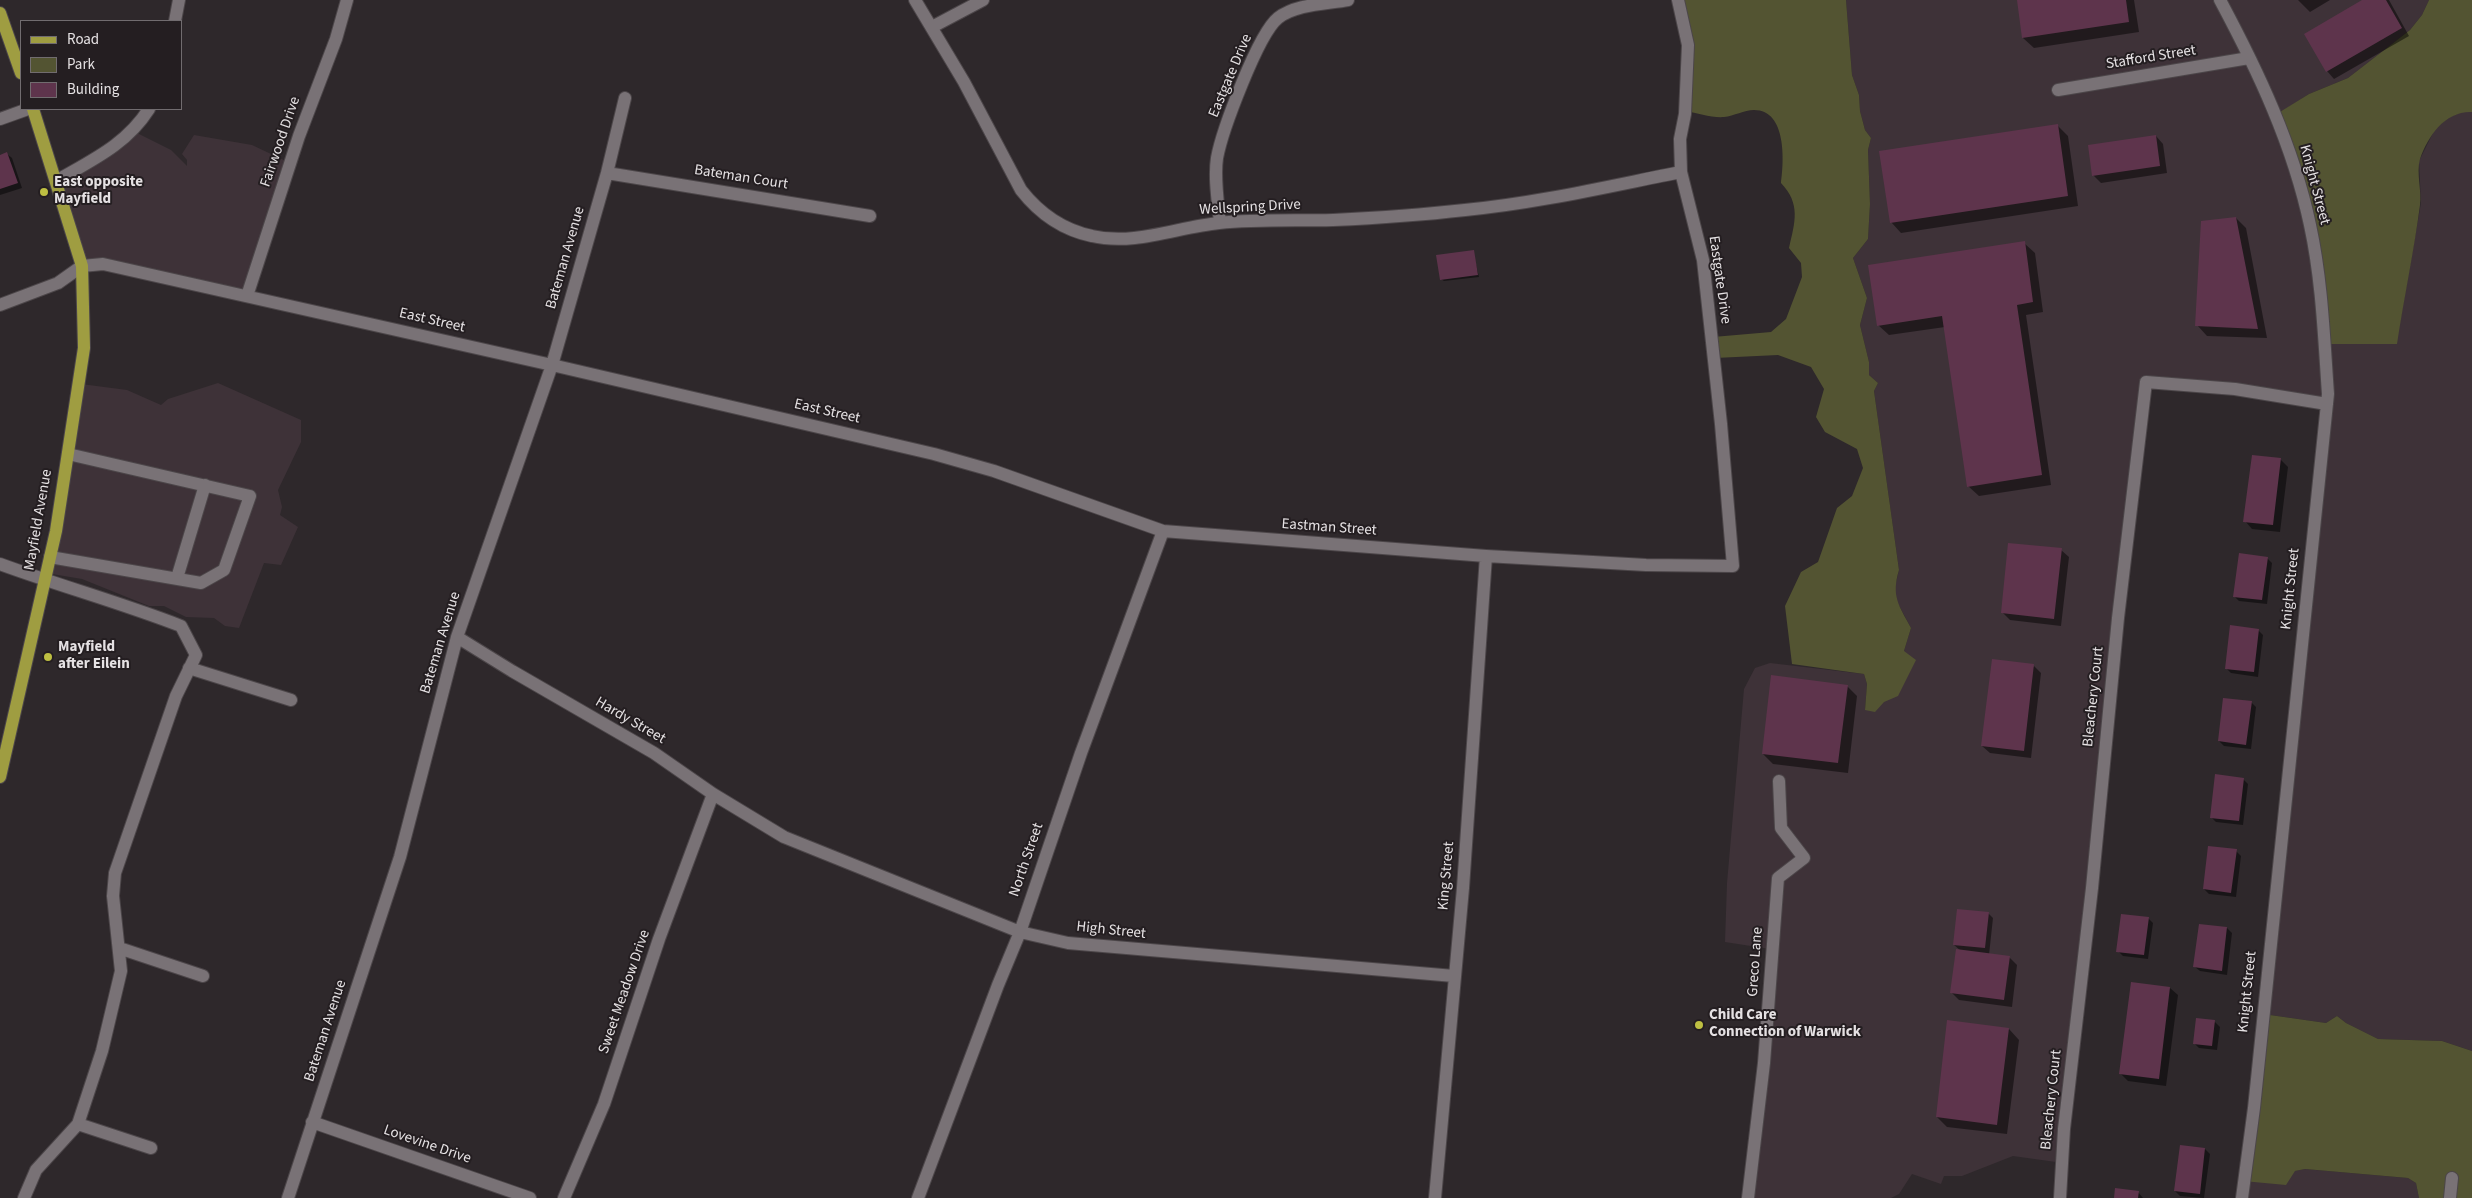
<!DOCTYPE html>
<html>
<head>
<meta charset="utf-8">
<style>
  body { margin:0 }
  #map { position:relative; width:2472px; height:1198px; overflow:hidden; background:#2e282b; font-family:"Source Sans 3",sans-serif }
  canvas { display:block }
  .legend { position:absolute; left:20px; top:20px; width:162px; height:90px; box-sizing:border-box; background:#241e21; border:1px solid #716c6f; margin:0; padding:6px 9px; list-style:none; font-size:15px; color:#e5e1e3 }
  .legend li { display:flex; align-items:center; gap:10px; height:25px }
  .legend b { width:25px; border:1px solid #716c6f }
</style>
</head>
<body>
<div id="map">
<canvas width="2472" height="1198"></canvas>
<ul class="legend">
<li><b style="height:6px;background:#9f9d41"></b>Road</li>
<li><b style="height:14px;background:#535432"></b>Park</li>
<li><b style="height:14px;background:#5e344c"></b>Building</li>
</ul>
</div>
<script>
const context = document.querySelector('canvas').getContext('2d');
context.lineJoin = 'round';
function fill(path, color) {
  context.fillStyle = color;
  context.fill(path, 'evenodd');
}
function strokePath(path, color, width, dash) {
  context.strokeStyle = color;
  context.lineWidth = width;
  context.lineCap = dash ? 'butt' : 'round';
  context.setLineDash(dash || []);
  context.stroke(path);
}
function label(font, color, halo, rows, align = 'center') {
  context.font = font + ' "Source Sans 3",sans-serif';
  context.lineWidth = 4;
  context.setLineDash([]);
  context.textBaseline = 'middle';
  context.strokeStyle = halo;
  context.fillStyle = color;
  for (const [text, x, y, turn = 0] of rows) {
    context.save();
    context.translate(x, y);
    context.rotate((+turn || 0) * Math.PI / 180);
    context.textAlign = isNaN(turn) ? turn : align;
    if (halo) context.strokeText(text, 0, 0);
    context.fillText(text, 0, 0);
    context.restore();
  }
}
const built = new Path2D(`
  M1846 0H2429L2422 15 2410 30 2348 78 2309 94 2275 116 2396 344 2421 203 2419 161 2435 129 2449 117 2462 112H2472V1051L2442 1041 2378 1039 2346 1023 2337 1016 2326 1023 2263 1014 2325 406 2152 384 2142 411 2060 1160 2056 1162 2013 1156 1962 1176H1944L1941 1184 1912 1174 1899 1194 1891 1198H1747L1770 949 1725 942 1727 883 1744 689 1755 668 1770 663 1864 674 1867 684 1865 710 1904 651 1911 628 1895 598V587L1899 570 1874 391 1878 383 1869 375V362L1860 325 1867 298 1853 258 1868 239 1870 204 1868 150 1871 138 1865 130 1860 111 1859 95 1852 75Z
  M131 130 171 150 187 166V160L182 154 194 135 252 145 288 162 246 293 83 264 56 177Z
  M218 383 301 420V442L278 490 282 507 280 515 298 527 281 565 264 563 239 628 225 626 214 618 186 617 164 606H149L82 579 46 573 81 384 127 390 161 405 168 399Z
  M2305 1169 2408 1178 2416 1183 2419 1198H2240L2243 1181Z`);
const green = new Path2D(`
  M1677 0H1846L1852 75 1859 95 1860 111 1865 130 1871 138 1868 150 1870 204 1868 239 1853 258 1867 298 1860 325 1869 362V375L1878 383 1874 391 1899 570C1891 597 1899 605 1911 628L1904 651 1916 660 1898 696 1884 702 1875 712 1865 710 1867 684 1864 674 1792 664 1785 606 1801 572 1818 562 1837 508 1852 496 1863 468 1857 449 1825 432 1816 417 1824 389 1811 367 1778 355 1715 358 1713 337 1771 332 1786 319 1802 277 1801 263 1789 248C1795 222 1801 204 1781 183 1784 162 1787 110 1754 110 1744 110 1734 116 1724 117 1712 118 1697 113 1686 111L1687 40Z
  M2429 0H2472V112C2445 111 2428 136 2420 159 2416 173 2422 191 2420 205 2414 251 2404 298 2397 344H2324L2310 233 2275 115 2309 94 2348 78 2410 30 2422 15Z
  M2263 1014 2326 1023 2337 1016 2346 1023 2378 1039 2442 1041 2472 1051V1198H2419L2416 1183 2408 1178 2305 1169 2295 1171 2286 1185 2243 1181Z`);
const shadow = new Path2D(`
  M2018 0H2134L2139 32 2034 48 2023 38Z
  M2298 0H2330L2310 12Z
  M2365 0H2389L2409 36 2334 79 2327 71Z
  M2058 126 2068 136 2078 206 1901 233 1891 222Z
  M2156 136 2163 144 2167 173 2101 183 2093 175Z
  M7 154 12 158 22 188 0 195V156Z
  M2236 218 2246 228 2267 338 2207 336 2197 325Z
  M2024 243 2035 253 2043 312 2026 315 2051 485 1979 496 1968 486 1945 327 1889 335 1878 325Z
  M1473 252 1479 277 1444 281 1441 279Z
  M2280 459 2288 467 2280 532 2252 529 2245 521Z
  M2061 550 2069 557 2061 626 2010 620 2002 612Z
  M2267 558 2272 563 2267 604 2239 601 2234 596Z
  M2258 630 2263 635 2258 677 2231 673 2226 668Z
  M2034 666 2041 673 2031 758 1990 753 1982 746Z
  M1847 686 1857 696 1848 773 1773 764 1763 754Z
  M2251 702 2256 707 2251 749 2224 746 2219 741Z
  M2243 779 2248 784 2243 825 2216 822 2211 817Z
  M2236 851 2241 856 2236 897 2209 894 2204 889Z
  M1988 913 1993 918 1989 955 2009 957 2017 965 2012 1007 1959 1000 1951 992 1961 951 1954 945Z
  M2148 918 2153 923 2148 959 2123 956 2118 951Z
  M2200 925 2227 928 2232 933 2227 975 2200 971 2195 967Z
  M2170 988 2178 995 2166 1086 2128 1081 2121 1074Z
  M2215 1022 2220 1027 2217 1050 2199 1048 2194 1043Z
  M2009 1029 2019 1040 2007 1134 1947 1127 1937 1117Z
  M2205 1149 2210 1154 2204 1198 2180 1196 2175 1191Z
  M2138 1192 2143 1198H2115Z`);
const building = new Path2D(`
  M2017 0H2126L2129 22 2022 38Z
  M2362 0H2386L2402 28 2326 72 2304 34Z
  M2058 124 2068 196 1890 223 1879 151Z
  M2156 135 2160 166 2092 176 2088 145Z
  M7 152 18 183 0 189V155Z
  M2236 217 2258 329 2195 326 2201 221Z
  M2025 241 2033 302 2017 305 2042 475 1967 487 1942 316 1877 326 1868 265Z
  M1474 250 1478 275 1440 280 1436 255Z
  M2252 455 2281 458 2273 525 2243 522Z
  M2008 543 2062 548 2054 619 2001 613Z
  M2239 553 2268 557 2262 600 2233 597Z
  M2230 625 2259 629 2254 672 2225 669Z
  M1992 659 2034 664 2024 751 1981 746Z
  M1771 675 1848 685 1838 763 1762 754Z
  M2223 698 2252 701 2246 745 2218 741Z
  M2215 774 2244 778 2239 821 2210 818Z
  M2208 846 2237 849 2231 893 2203 889Z
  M1957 909 1989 912 1985 948 1953 945Z
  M2121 914 2149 917 2144 955 2116 952Z
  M2199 924 2227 927 2222 971 2193 967Z
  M1956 949 2010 956 2004 1000 1950 993Z
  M2131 982 2170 987 2159 1079 2119 1074Z
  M2196 1018 2215 1020 2212 1046 2193 1044Z
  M1947 1020 2009 1028 1997 1125 1936 1117Z
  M2180 1145 2205 1148 2200 1194 2174 1191Z
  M2115 1188 2139 1191 2138 1198H2114Z`);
const minor = new Path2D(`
  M915 0 964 82 1021 190C1039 213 1063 230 1092 236 1134 246 1178 227 1219 223 1257 219 1295 221 1333 220 1377 218 1421 215 1465 210 1538 203 1610 186 1681 172
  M2220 0C2258 71 2293 145 2310 225 2322 280 2324 338 2328 394L2254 1108 2242 1198
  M175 21 179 0
  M932 27 983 0
  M2058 90 2249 58
  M0 119 28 109
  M607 173 870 216
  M56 181C92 160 126 145 149 109
  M1220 223C1218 202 1214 178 1217 158 1222 131 1258 34 1278 18 1296 4 1326 4 1348 0
  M247 296 299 136 336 39 347 0
  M0 305 58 283 82 266 103 264 552 365 934 454 994 471 1163 531 1486 556 1646 565 1733 566 1721 424 1703 260 1681 172 1680 139 1685 114 1688 45 1678 0
  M50 557 201 583 224 570 250 496 68 454
  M0 564C60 586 122 603 181 626L196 655 176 696 115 873 113 896 121 971 102 1051 78 1124 36 1170 24 1198
  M177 578 205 485
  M457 637 512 671 654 753 713 794 784 837 1020 932 1068 943 1454 976
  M189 668 291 700
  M119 948 203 976
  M312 1122 530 1198
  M78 1124 151 1148
  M288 1198 400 857 457 637 552 365 607 173 625 98
  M564 1198 604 1104 659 939 713 794
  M918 1198 998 985 1020 932 1081 753 1163 531
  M1435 1198 1463 888 1486 556
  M1748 1198 1764 1063 1778 878 1804 858 1781 828 1779 781
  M2060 1198 2064 1129 2092 888 2118 618 2146 382 2235 389 2327 404
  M2450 1198 2452 1178`);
const major = new Path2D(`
  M0 13 21 73
  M0 777 56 531 84 348 82 266 33 109`);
const markers = [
  [44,192,5,"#bebf42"],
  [48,657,5,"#bebf42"],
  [1699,1025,5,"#bebf42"]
];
const streetNames = [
  ["Stafford Street",2151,58,-9],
  ["Eastgate Drive",1231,76,-67],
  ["Fairwood Drive",281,142,-71],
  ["Bateman Court",741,178,9],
  ["Knight Street",2314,185,75],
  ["Wellspring Drive",1250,208,-3],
  ["Bateman Avenue",566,258,-74],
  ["Eastgate Drive",1719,280,82],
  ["East Street",432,321,13],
  ["East Street",827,412,13],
  ["Mayfield Avenue",39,520,-80],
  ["Eastman Street",1329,528,4],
  ["Knight Street",2291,589,-84],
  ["Bateman Avenue",441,643,-73],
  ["Bleachery Court",2094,697,-84],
  ["Hardy Street",630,721,30],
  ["North Street",1027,860,-71],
  ["King Street",1447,876,-85],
  ["High Street",1111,931,6],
  ["Greco Lane",1756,962,-86],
  ["Sweet Meadow Drive",625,992,-71],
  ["Knight Street",2248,992,-84],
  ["Bateman Avenue",326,1031,-72],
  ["Bleachery Court",2052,1100,-84],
  ["Lovevine Drive",427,1145,19]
];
const poiNames = [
  ["East opposite",54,183],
  ["Mayfield",54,200],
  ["Mayfield",58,648],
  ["after Eilein",58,665],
  ["Child Care",1709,1016],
  ["Connection of Warwick",1709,1033]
];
fill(built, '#3e3238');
fill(green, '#535432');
fill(shadow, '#0007');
fill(building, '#5e344c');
strokePath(minor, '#4c4649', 14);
strokePath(major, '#4c4649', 14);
strokePath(minor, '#797276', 12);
strokePath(major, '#9f9d41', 12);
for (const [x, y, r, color] of markers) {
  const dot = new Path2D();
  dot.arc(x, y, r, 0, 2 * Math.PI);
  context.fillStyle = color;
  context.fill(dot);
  strokePath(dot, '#241e21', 2);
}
label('15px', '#e5e1e3', '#241e21', streetNames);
label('bold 15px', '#e5e1e3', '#241e21', poiNames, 'left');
</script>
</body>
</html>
